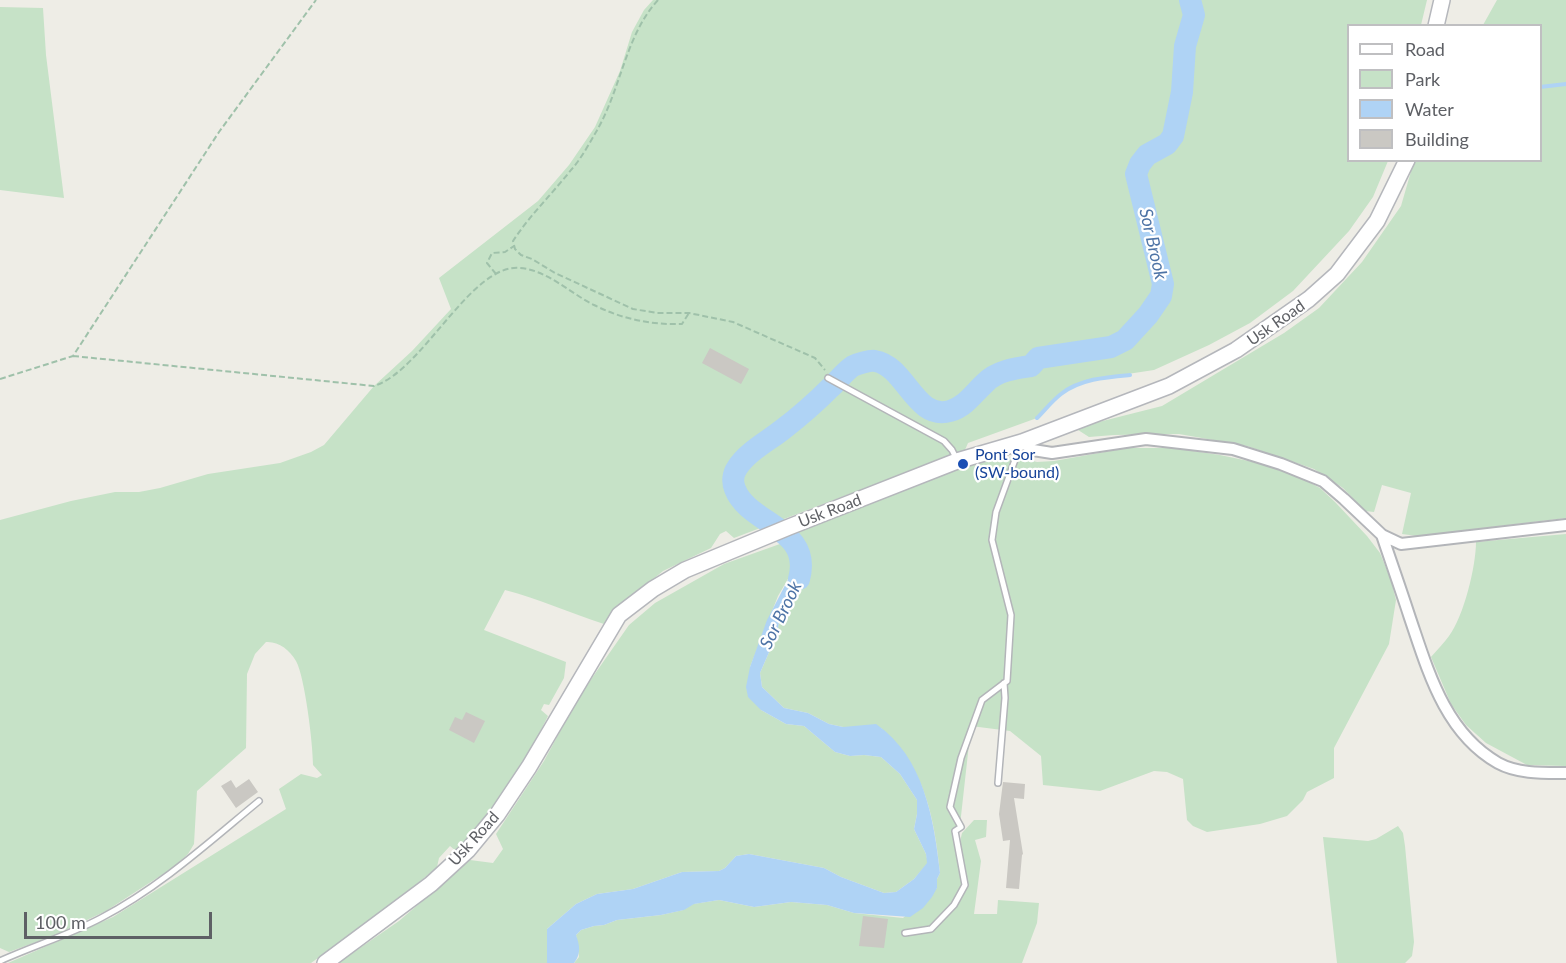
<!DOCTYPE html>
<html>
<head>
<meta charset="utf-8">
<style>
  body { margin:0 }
  #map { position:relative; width:1566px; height:963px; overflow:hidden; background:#eeede6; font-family:Lato,sans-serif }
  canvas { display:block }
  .legend { position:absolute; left:1347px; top:24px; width:195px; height:138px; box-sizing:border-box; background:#fff; border:2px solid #bfbfc1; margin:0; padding:8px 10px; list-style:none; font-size:18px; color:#5e6065 }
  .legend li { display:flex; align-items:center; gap:12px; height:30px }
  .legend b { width:30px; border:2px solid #bfbfc1 }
  .scale { position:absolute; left:24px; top:912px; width:188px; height:27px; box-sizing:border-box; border:3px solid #5e6065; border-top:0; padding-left:8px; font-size:18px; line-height:21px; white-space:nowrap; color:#5e6065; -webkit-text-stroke:4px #fff; paint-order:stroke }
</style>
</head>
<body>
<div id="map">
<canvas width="1566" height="963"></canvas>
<ul class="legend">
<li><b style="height:8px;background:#fff"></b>Road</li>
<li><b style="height:16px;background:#c6e2c7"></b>Park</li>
<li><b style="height:16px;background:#afd3f5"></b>Water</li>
<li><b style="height:16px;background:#cac8c3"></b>Building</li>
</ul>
<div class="scale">100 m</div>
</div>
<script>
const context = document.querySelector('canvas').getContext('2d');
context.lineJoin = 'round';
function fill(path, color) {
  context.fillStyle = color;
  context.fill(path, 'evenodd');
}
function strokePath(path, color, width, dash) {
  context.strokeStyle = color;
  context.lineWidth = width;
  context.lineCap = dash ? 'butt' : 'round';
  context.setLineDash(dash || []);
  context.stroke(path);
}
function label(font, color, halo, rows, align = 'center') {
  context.font = font + ' Lato,sans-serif';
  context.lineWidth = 4.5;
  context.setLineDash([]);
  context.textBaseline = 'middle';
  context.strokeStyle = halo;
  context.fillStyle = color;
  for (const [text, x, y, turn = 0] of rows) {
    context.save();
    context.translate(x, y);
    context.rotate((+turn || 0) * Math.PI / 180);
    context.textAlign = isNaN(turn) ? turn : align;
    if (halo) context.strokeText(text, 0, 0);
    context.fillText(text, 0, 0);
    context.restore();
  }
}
const green = new Path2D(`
  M653 0H1427L1421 25 1348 26V160L1388 161 1373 197 1349 231 1293 291 1250 323 1209 345 1154 370 1101 378 1080 384 1062 393 1037 418 968 443 965 450 734 538 726 531 720 534 711 548 663 571 628 600 604 624C570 613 539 599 505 590L484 630 566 662 564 678 549 705 544 704 541 710 548 716 523 766 476 830 456 851 450 846 439 858 437 867 395 903 311 963H8L113 917 286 809 279 789 301 774 317 778 322 775 313 765C313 745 305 677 296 661 290 650 278 641 266 642L255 654 247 674 246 748 197 791 194 844 188 854 174 867 106 911 55 935 9 952 0 948V520L71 501 115 492H139L160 488 208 474 280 463 311 452 324 445 374 386 412 351 451 309 439 278 538 201 569 165 595 127 620 71 632 32 644 10Z
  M1497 0H1566V518L1417 536 1402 534 1411 493 1382 485 1374 512 1365 511 1343 488 1314 469 1247 446 1179 434 1114 435 1089 437 1075 428 1162 406 1284 333 1319 308 1362 262 1401 206 1414 161 1540 160V26L1483 25Z
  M0 7 43 8 46 55 64 198 0 190Z
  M1127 448H1173L1220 455 1258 463 1299 477 1320 488 1335 502 1367 536 1380 553 1391 580 1396 600 1389 644 1334 748V778L1307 792 1303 800 1287 816 1260 824 1207 832 1193 826 1187 820 1183 779 1167 772 1154 771 1100 791 1043 785 1041 756 1010 731 971 726 960 825 955 832 959 846 962 833 974 820H987L986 837 975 840 981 861 974 914H997L998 900 1039 903 1037 923 1022 963H574L579 957 576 935 581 930 594 926 604 925 617 920 661 915 683 910 693 904 719 900 754 907 791 902 827 905 854 913 903 918 937 888V879L940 873C934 816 925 768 881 728L843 727 829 724 808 713 784 708 762 687 760 673 777 634 779 622 809 575 798 552 792 572 778 596 750 667 761 710 786 724 804 726 835 752 850 756 864 755 881 757 900 774 917 800V814L914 829 926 854 928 863 914 879 896 892 884 893 841 877 824 868 749 854 736 856 725 868 719 871 682 872 633 889 597 894 576 904 547 929V963H338L399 921 470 860 493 863 503 849 496 834 544 761 578 698 629 625 655 603 724 564 791 540 788 536 951 471 985 460 1016 457 1037 462 1054 461Z
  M1566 534V766L1527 765 1486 743 1466 725 1451 704 1431 657C1437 650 1444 643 1449 636 1464 616 1476 566 1476 542Z
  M1398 826 1403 833 1405 846 1414 942 1412 956 1405 963H1337L1323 837 1368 841 1376 839Z`);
const water = new Path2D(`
  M798 551 809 575 779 622 777 634 760 673 762 687 784 708 808 713 829 724 843 727 876 724C924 757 934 819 940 873L937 879V888L932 897 923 908 910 917 854 913 827 905 791 902 754 907 719 900 694 904 684 910 661 915 617 920 604 925 594 926 581 930 576 935C580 946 581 954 574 963H547V929L576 904 597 894 633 889 682 872 719 871 725 868 736 856 749 854 824 868 841 877 884 893 896 892 914 879 927 863 926 854 914 829 917 814V800L900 774 881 757 864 755 850 756 835 752 804 726 786 724 761 710 748 697 746 687 750 667 767 620 792 572Z`);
const stream = new Path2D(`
  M1540 87 1566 84
  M1037 418C1045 410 1052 401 1061 394 1080 379 1107 377 1130 375`);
const river = new Path2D(`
  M799 579C813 528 748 524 735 489 732 482 733 474 737 468 747 452 768 441 782 430 799 417 815 403 830 388 837 382 845 371 853 366 857 364 870 360 875 361 906 366 915 421 950 411 965 407 974 393 985 383 996 371 1016 368 1031 366L1038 358 1111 347 1125 340 1148 315 1161 296 1163 284 1136 174 1140 164 1147 155 1167 144 1173 136 1182 92 1185 46 1194 15 1190 0`);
const building = new Path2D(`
  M710 348 749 369 741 384 702 363Z
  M466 712 485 721 474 743 449 730 455 717 462 720Z
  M249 779 258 792 236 808 221 786 231 780 236 788Z
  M1003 782 1025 784 1024 799 1014 798 1023 854 1022 855 1019 889 1006 888 1010 840 1003 841 999 814Z
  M863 916 888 919 884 948 859 946Z`);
const path = new Path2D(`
  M658 0C625 36 621 90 596 132 589 144 581 159 571 170 552 194 530 215 513 241L515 249 521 255 532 259 555 273 633 309 657 313H689L733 322 815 358 825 370
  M496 274 487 263 492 253 505 252 514 246
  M73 356 374 386C423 371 471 263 520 268 547 270 570 293 594 305 622 319 651 325 682 324L689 313
  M0 379 73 356 219 132 316 0`);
const lane = new Path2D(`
  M828 378 944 441 952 450 957 460
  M998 783 1005 698 1004 683
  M905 933 931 929 954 905 965 885 955 831 961 827 950 807 961 758 982 700 1007 681 1011 615 992 540 996 512 1020 446
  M0 961C33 946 69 935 101 918 160 887 208 843 259 801`);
const street = new Path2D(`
  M1022 442 1033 450 1052 453 1146 439 1233 449 1281 464 1323 481 1344 499 1382 535 1401 544 1566 525
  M1382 535C1391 562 1401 590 1410 618 1428 671 1445 733 1498 763 1518 774 1544 773 1566 773`);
const secondary = new Path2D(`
  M1436 26 1442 0
  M325 963 431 884 468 850 497 815 529 767 619 615 653 589 685 570 789 527 957 461 1022 442 1169 386 1236 350 1309 299 1337 274 1377 221 1407 160`);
const markers = [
  [963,464,6,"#1a4fb4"]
];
const streetNames = [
  ["Usk Road",1276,323,-35],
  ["Usk Road",830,511,-21],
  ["Usk Road",474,839,-48]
];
const transitNames = [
  ["Pont Sor",975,455],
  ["(SW-bound)",975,473]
];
const waterNames = [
  ["Sor Brook",1153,244,77],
  ["Sor Brook",781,615,-64]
];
fill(green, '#c6e2c7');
fill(water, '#afd3f5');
strokePath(stream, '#afd3f5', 4);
strokePath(river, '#afd3f5', 22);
fill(building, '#cac8c3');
strokePath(lane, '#b3b5b9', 8);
strokePath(street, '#b3b5b9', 14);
strokePath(secondary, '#b5b7bc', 18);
strokePath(path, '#9fc1aa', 2, [6, 3]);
strokePath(lane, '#fff', 5);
strokePath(street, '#fff', 10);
strokePath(secondary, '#fff', 15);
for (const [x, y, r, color] of markers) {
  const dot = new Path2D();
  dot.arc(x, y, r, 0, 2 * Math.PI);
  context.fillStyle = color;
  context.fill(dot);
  strokePath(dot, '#fff', 2);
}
label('16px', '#5e6065', '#fff', streetNames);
label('16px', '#164399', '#fff', transitNames, 'left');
label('italic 18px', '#4e74a6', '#fff', waterNames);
</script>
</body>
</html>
